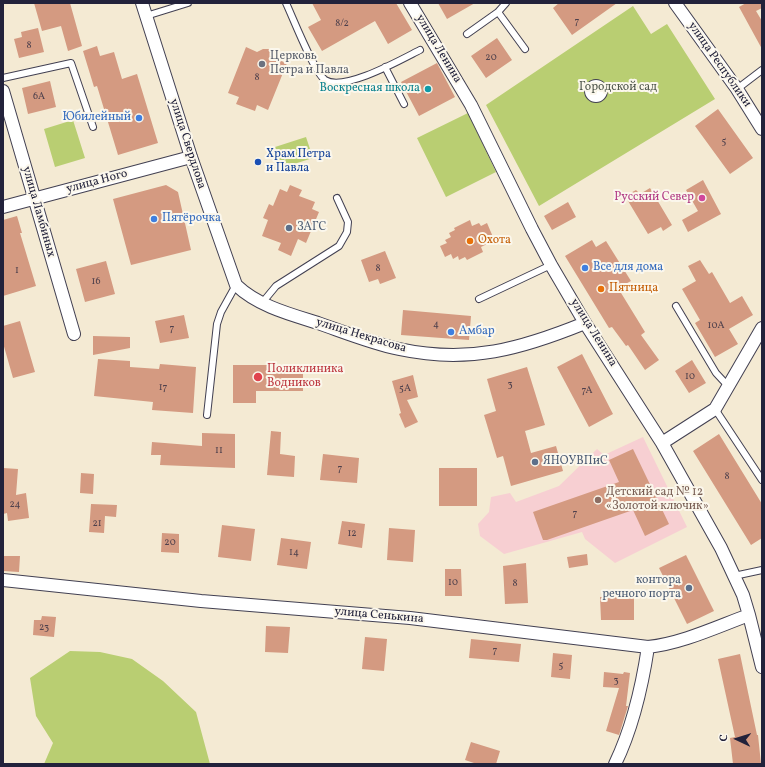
<!DOCTYPE html>
<html>
<head>
<meta charset="utf-8">
<style>
  body { margin:0 }
  #map { position:relative; width:765px; height:767px; overflow:hidden; background:#f4ead3; font-family:Vollkorn,serif }
  canvas { display:block }
  .frame { position:absolute; inset:0; border:4px solid #22223b; pointer-events:none }
  .north { position:absolute; left:717px; top:719px; width:40px; height:40px; -webkit-text-stroke:3px #fbf7ec; paint-order:stroke; rotate:274deg; font-size:11px; font-weight:700; line-height:16px; text-align:center; color:#22223b }
  .north::after { content:''; display:block; margin:auto; width:14px; height:18px; background:#22223b; clip-path:polygon(50% 0,100% 100%,50% 72%,0 100%) }
</style>
</head>
<body>
<div id="map">
<canvas width="765" height="767"></canvas>
<div class="frame"></div>
<div class="north">С</div>
</div>
<script>
const context = document.querySelector('canvas').getContext('2d');
context.lineJoin = 'round';
function fill(path, color) {
  context.fillStyle = color;
  context.fill(path, 'evenodd');
}
function strokePath(path, color, width, dash) {
  context.strokeStyle = color;
  context.lineWidth = width;
  context.lineCap = dash ? 'butt' : 'round';
  context.setLineDash(dash || []);
  context.stroke(path);
}
function label(font, color, halo, rows, align = 'center') {
  context.font = font + ' Vollkorn,serif';
  context.lineWidth = 4;
  context.setLineDash([]);
  context.textBaseline = 'middle';
  context.strokeStyle = halo;
  context.fillStyle = color;
  for (const [text, x, y, turn = 0] of rows) {
    context.save();
    context.translate(x, y);
    context.rotate((+turn || 0) * Math.PI / 180);
    context.textAlign = isNaN(turn) ? turn : align;
    if (halo) context.strokeText(text, 0, 0);
    context.fillText(text, 0, 0);
    context.restore();
  }
}
const built = new Path2D(`
  M643 437 687 527 615 563 585 539 582 532 504 554 480 536 478 524 489 512 491 497 510 493 516 502 559 486 597 449 604 455Z`);
const green = new Path2D(`
  M633 6 651 34 667 24 715 99 539 206 486 105Z
  M468 113 496 172 446 197 417 138Z
  M73 120 85 158 55 167 44 129Z
  M306 137 313 158 281 168 275 147Z
  M70 651 100 652 132 659 163 681 196 712 210 764H44L53 743 36 716 30 678Z`);
const building = new Path2D(`
  M34 3H70L82 46 68 51 61 26 42 31Z
  M312 3H396L412 30 388 44 375 21 322 51 308 27 321 20Z
  M438 3H475L447 19Z
  M559 3H617L572 35 553 8Z
  M746 3H762V8L756 11 762 21V49L739 7Z
  M38 28 44 52 19 58 14 39 22 37 21 32Z
  M497 38 512 60 486 78 471 56Z
  M97 46 100 56 114 52 122 79 137 74 158 143 118 155 97 86 94 87 83 51Z
  M246 47 257 52 263 49H269L273 53 275 59 287 63 268 110 257 105 255 111 236 104 239 97 228 93Z
  M437 63 455 97 419 116 401 82Z
  M50 81 56 107 28 114 22 88Z
  M718 109 753 158 730 174 695 126Z
  M703 180 721 214 688 232 682 220 698 211 686 190Z
  M166 185 178 192 191 250 131 265 113 199Z
  M290 185 302 190 299 196 315 202 312 209 319 212 306 243 298 239 291 256 278 250 281 243 262 236 268 220 263 218 269 204 273 206 280 189 287 192Z
  M650 188 672 225 663 231 661 227 648 234 625 196 636 190 640 194Z
  M568 202 576 217 552 230 544 216Z
  M17 216 22 233H20L36 286 3 296V220Z
  M470 220 472 226 479 223 481 226 487 223 493 237 486 241 487 244 481 247 483 252 467 260 465 257 459 260 458 256 453 259 451 254 445 257 440 246 447 243 445 240 451 237 449 233 455 230 454 228Z
  M592 240 596 247 606 241 631 281 618 288 645 332 641 335 659 360 645 370 628 345 626 346 612 327 609 328 565 256Z
  M385 251 396 278 380 284 378 279 369 282 361 260Z
  M700 260 709 274 712 272 730 303 742 296 753 315 729 329 738 344 715 357 695 323 700 320 682 289 696 281 688 266Z
  M106 261 115 294 85 302 76 269Z
  M403 310 471 316 469 340 401 335Z
  M184 315 189 338 160 343 155 321Z
  M20 321 35 372 13 378 3 343V326Z
  M93 336 130 337V348L93 355Z
  M582 354 613 414 589 427 557 367Z
  M98 359 130 361V367L159 369 160 364 196 367 193 413 152 410 153 402 94 396Z
  M692 360 706 383 689 393 675 371Z
  M233 365H303V391H256V403H233Z
  M527 367 545 425 525 431 531 453 556 446 563 471 511 486 503 456 497 458 484 415 496 411 487 379Z
  M413 375 418 397 407 400 418 422 405 428 399 414 401 413 392 381Z
  M271 431 281 432 280 454 295 456 294 477 267 475Z
  M202 433 235 434V468L160 465 161 455H151L152 442 202 446Z
  M719 434 762 504V538L751 545 693 451Z
  M633 449 669 524 645 536 633 510 547 540H543L533 512 619 482 609 460Z
  M323 454 359 458 357 483 320 480Z
  M3 468 18 469 16 495 26 493 29 518 8 521 7 513 3 514Z
  M439 468H477V506H439Z
  M81 473 94 474 93 494 80 493Z
  M91 504 117 505 116 517 105 516 104 533 89 532Z
  M342 521 365 524 362 548 338 544Z
  M222 525 255 529 251 561 218 557Z
  M389 528 415 530 413 562 387 560Z
  M162 533 179 534V553L161 552Z
  M281 538 311 542 307 569 277 565Z
  M587 554 588 565 569 568 567 557Z
  M686 555 714 611 687 624 659 568Z
  M3 556H20L19 572 3 571Z
  M526 563 528 603 505 604 503 566Z
  M445 569H461L462 596H445Z
  M600 597H634V620H601Z
  M42 616 56 617 54 637 33 635 34 620H41Z
  M266 626 290 627 288 653 265 652Z
  M365 637 387 639 384 671 362 669Z
  M471 639 521 644 519 662 469 658Z
  M553 653 572 655 570 679 551 677Z
  M740 654 757 735H758L761 764H733L730 738 735 737 718 659Z
  M604 672 623 674 624 672 630 673 626 706H628L619 735 606 731 619 688 603 687Z
  M471 742 500 751 496 764H477L465 760Z`);
const lane = new Path2D(`
  M286 3C293 18 314 72 325 80 344 92 402 59 420 50
  M506 3 498 12 525 49
  M146 16 188 3
  M467 34 498 12
  M385 67 404 104
  M3 78 71 63 93 127
  M737 89 762 70
  M479 299 551 265
  M262 303 276 286 339 246 347 232 348 222 337 198
  M676 306 716 373 729 387
  M715 409 762 480
  M207 415 217 324 221 312 236 285
  M734 576 762 570`);
const street = new Path2D(`
  M142 3 191 157 236 285C258 306 289 314 318 323 344 332 371 343 399 349 469 364 521 349 585 323
  M410 3 471 105 532 229 551 265 585 323 662 443 721 548 743 595 749 615 762 667
  M675 3 737 89 762 129
  M591 91a5 5 0 1 1 10 0a5 5 0 1 1-10 0Z
  M3 91 74 334
  M3 207 191 157
  M662 443 715 409 762 328
  M3 580 201 601 410 618 648 647C683 643 716 627 749 615
  M615 764C633 727 642 687 648 647`);
const markers = [
  [262,64,4,"#6b7280"],
  [428,89,4,"#0f9aa8"],
  [139,118,4,"#3f7fe0"],
  [258,162,4,"#1a4fb4"],
  [702,198,4,"#d1479c"],
  [154,219,4,"#3f7fe0"],
  [289,228,4,"#5c6f8a"],
  [470,241,4,"#e8710a"],
  [585,268,4,"#3f7fe0"],
  [601,289,4,"#e8710a"],
  [451,332,4,"#3f7fe0"],
  [258,377,5,"#e0444e"],
  [535,462,4,"#5c6f8a"],
  [598,500,4,"#8d6e63"],
  [689,588,4,"#5c6f8a"]
];
const numberNames = [
  ["7",577,22],
  ["8/2",342,24],
  ["8",29,46],
  ["20",491,58],
  ["8",257,78],
  ["6А",39,97],
  ["5",724,142],
  ["8",378,269],
  ["1",17,271],
  ["16",96,282],
  ["4",436,325],
  ["10А",716,326],
  ["7",172,329],
  ["10",690,377],
  ["3",510,385],
  ["17",163,388],
  ["5А",405,389],
  ["7А",587,391],
  ["11",219,451],
  ["7",340,469],
  ["8",727,477],
  ["24",15,505],
  ["7",575,514],
  ["21",97,524],
  ["12",352,534],
  ["20",170,543],
  ["14",294,553],
  ["10",453,583],
  ["8",515,584],
  ["23",44,628],
  ["7",495,651],
  ["5",561,666],
  ["3",616,681]
];
const streetNames = [
  ["улица Ленина",438,49,59],
  ["улица Республики",719,65,55],
  ["улица Свердлова",187,144,72],
  ["улица Ного",97,182,-15],
  ["улица Ламбиных",38,212,74],
  ["улица Ленина",593,333,58],
  ["улица Некрасова",361,336,17],
  ["улица Сенькина",379,616,5]
];
const worshipNames = [
  ["Церковь",270,57],
  ["Петра и Павла",270,71]
];
const parkNames = [
  ["Городской сад",618,88]
];
const cultureNames = [
  ["Воскресная школа",420,89]
];
const shopNames = [
  ["Юбилейный",131,118,"right"],
  ["Пятёрочка",162,219],
  ["Все для дома",593,268],
  ["Амбар",459,332]
];
const transitNames = [
  ["Храм Петра",266,155],
  ["и Павла",266,169]
];
const hotelNames = [
  ["Русский Север",694,198]
];
const serviceNames = [
  ["ЗАГС",297,228],
  ["ЯНОУВПиС",543,462],
  ["контора",681,581,"right"],
  ["речного порта",681,595,"right"]
];
const foodNames = [
  ["Охота",478,241],
  ["Пятница",609,289]
];
const healthNames = [
  ["Поликлиника",267,370],
  ["Водников",267,384]
];
const educationNames = [
  ["Детский сад № 12",606,493],
  ["«Золотой ключик»",606,507]
];
fill(built, '#f7cfd2');
fill(green, '#b9ce72');
fill(building, '#d49a81');
strokePath(lane, '#424052', 8);
strokePath(street, '#424052', 14);
strokePath(lane, '#fff', 6);
strokePath(street, '#fff', 12);
for (const [x, y, r, color] of markers) {
  const dot = new Path2D();
  dot.arc(x, y, r, 0, 2 * Math.PI);
  context.fillStyle = color;
  context.fill(dot);
  strokePath(dot, '#fbf7ec', 1.5);
}
label('10px', '#4e404c', null, numberNames);
label('12px', '#22223b', '#fbf7ec', streetNames);
label('12px', '#5b616d', '#fbf7ec', worshipNames, 'left');
label('12px', '#4f564c', '#fbf7ec', parkNames);
label('12px', '#0d838f', '#fbf7ec', cultureNames, 'right');
label('12px', '#366cbe', '#fbf7ec', shopNames, 'left');
label('12px', '#164399', '#fbf7ec', transitNames, 'left');
label('12px', '#b23c85', '#fbf7ec', hotelNames, 'right');
label('12px', '#4e5e75', '#fbf7ec', serviceNames, 'left');
label('12px', '#c56008', '#fbf7ec', foodNames, 'left');
label('12px', '#be3a42', '#fbf7ec', healthNames, 'left');
label('12px', '#785e54', '#fbf7ec', educationNames, 'left');
</script>
</body>
</html>
